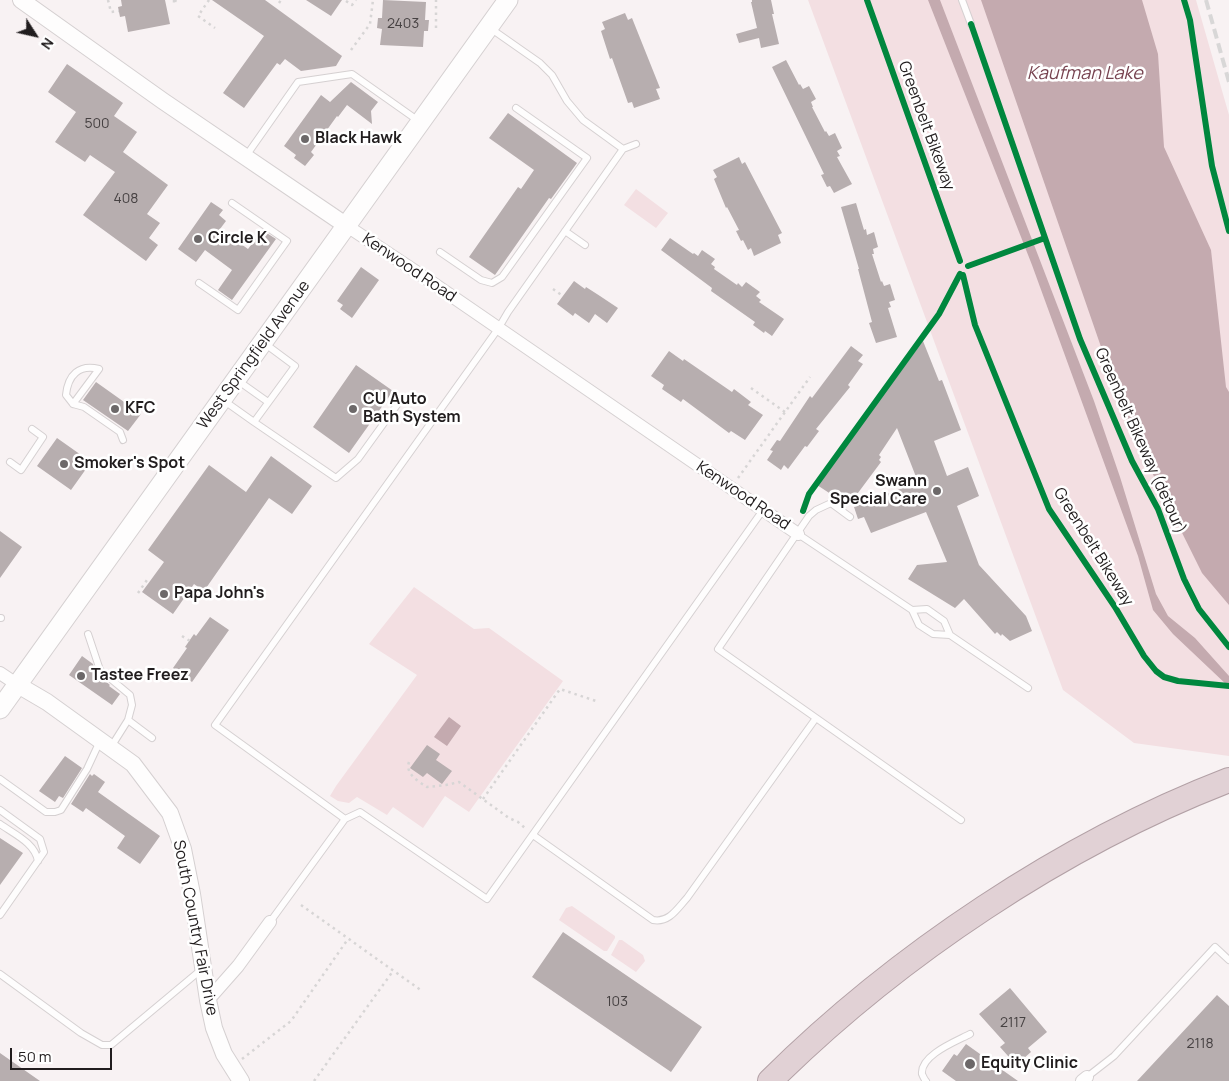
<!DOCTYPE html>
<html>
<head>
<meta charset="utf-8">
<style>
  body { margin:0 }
  #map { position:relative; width:1229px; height:1081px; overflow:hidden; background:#f8f2f3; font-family:Manrope,sans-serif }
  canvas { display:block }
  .north { position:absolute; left:10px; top:10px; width:50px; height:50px; -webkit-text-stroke:4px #fff; paint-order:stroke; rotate:125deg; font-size:14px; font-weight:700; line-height:20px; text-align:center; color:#211d1e }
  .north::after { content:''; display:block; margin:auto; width:18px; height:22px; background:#211d1e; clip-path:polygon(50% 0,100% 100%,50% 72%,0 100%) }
  .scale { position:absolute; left:10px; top:1048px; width:102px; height:22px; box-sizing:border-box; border:2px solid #211d1e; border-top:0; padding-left:6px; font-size:15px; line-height:18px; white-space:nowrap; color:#211d1e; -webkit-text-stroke:4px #fff; paint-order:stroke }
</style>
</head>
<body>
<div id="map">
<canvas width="1229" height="1081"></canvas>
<div class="north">N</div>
<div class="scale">50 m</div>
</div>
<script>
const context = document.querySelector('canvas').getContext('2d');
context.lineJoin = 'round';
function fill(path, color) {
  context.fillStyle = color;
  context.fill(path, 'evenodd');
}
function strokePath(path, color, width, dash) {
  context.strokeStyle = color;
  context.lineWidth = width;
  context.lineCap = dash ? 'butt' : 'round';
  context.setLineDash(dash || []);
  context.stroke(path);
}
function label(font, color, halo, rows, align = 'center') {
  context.font = font + ' Manrope,sans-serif';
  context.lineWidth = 5;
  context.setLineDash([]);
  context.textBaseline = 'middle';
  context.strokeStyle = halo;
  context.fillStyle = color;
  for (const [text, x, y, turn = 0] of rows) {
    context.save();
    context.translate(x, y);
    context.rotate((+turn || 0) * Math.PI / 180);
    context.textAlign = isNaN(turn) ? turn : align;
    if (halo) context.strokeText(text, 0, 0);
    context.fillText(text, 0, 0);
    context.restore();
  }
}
const green = new Path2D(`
  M808 0H1196L1229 115V756L1134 743 1063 690Z
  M636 189 668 213 656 228 624 205Z
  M414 587 474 629 489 628 563 681 469 812 445 796 423 828 393 807 387 815 357 797 349 803 338 801 330 796 336 786 417 675 369 644Z
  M572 906 615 936V938L607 951H604L559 920 566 908Z
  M619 940H622L643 955 645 961 636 972 611 955Z`);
const water = new Path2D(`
  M928 0H940L1094 401 1120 477 1156 594 1168 616 1195 638 1229 676V687L1173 634 1153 610 1138 556 1032 265Z
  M981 0H1142L1158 54 1164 147 1211 250 1226 387 1229 392V605L1202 573 1127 422Z
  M449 717 461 726 447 746 434 737Z`);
const building = new Path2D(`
  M121 0H165L170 24 128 32 125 16 120 17 118 7 122 6Z
  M212 0H265L342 56 336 66 301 71 285 59 280 65 277 63 244 108 223 93 264 36Z
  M306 0H342L331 16Z
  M383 0 426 2 425 20H429L428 31H424L423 47 380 45 382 29 377 28 378 18H382Z
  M752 0H771L774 14H772L779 44 761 48 759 38 739 43 736 34 757 28 751 2H752Z
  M625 13 628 20 632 18 660 88 656 89 660 99 634 108 632 102 628 103 612 58 610 59 601 31 605 29 602 22Z
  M786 60 799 85 800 84 803 89 809 86 816 99 811 102 813 107H812L825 132 826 131 829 136 835 133 842 148 837 151 840 156 837 157 852 184 834 193 830 186 827 187 821 175 824 174 772 67Z
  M67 64 123 103 114 116 137 132 123 152 168 185 147 214 160 223 149 238 158 245 146 261 83 215 115 172 90 155 85 162 55 142 76 112 48 92Z
  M351 82 378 102 371 111 372 124 347 105 338 117 337 116 311 152 314 155 305 166 294 158 296 155 284 146 321 95 330 102Z
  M508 113 577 163 551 199 549 198 495 275 469 257 518 187 521 189 534 170 489 138Z
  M739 157 742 164 745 162 782 233 778 235 781 243 754 256 751 248 748 250 743 240 741 241 736 231 739 230 727 207 726 208 714 179 717 177 713 170Z
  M211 202 223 210 219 215 226 221 220 229 248 249 262 230 276 239 232 300 218 290 232 270 205 250 196 262 178 249Z
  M856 203 864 230 866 229 867 235 874 232 878 247 873 249 874 254H872L881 282 882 281 884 286 890 284 895 300 889 302 891 307 888 308 897 337 876 343 869 323 872 322 858 269H859L841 207Z
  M670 238 693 254 694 253 698 256 702 250 715 259 711 264 715 267 714 269 737 285 738 283 742 287 746 282 760 292 756 296 761 300 759 302 784 319 772 336 765 331 764 333 753 325 755 322 711 291 712 288 661 250Z
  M361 267 379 280 352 318 340 309 343 305 337 301Z
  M574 281 585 289 586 287 600 296 618 308 607 323 595 314 589 323 575 313 573 316 557 304Z
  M923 341 939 381 942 380 961 430 934 441 947 476 968 467 979 496 957 506 979 565 1026 616 1032 631 1010 641 1002 634 1001 636 997 632 995 634 964 599 955 608 908 579 917 565 947 562 926 512 871 533 864 517 858 519 854 507 918 482 897 428 879 455 881 457 879 460 881 462 852 501 850 493 843 502 817 485Z
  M851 346 863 355 858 361 863 364 848 385 850 387 816 429 819 431 807 447 805 446 788 469 784 465 781 470 767 460 773 451 770 450 777 440 780 441 810 396 812 398Z
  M669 351 683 361 684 359 732 392 734 389 751 402 748 405 763 415 745 440 731 431 729 433 683 399 681 402 662 389 664 385 651 376Z
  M356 365 393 391 349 453 313 427Z
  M96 382 141 414 128 431 83 400Z
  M57 438 91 462 71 490 37 466Z
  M271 456 312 486 292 514 269 498 204 591 194 584 173 614 142 592 164 562 148 550 209 465 246 492Z
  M0 531 22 547 0 578Z
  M210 617 229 630 192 682 173 668 187 648 185 647 194 634 196 636Z
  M82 656 93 664 96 673 110 685 109 686 120 694 112 705 69 675Z
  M427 745 440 754 436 760 452 771 442 784 427 773 423 777 410 768Z
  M65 756 82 768 63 798 59 796 55 802 39 791Z
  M90 774 92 776 94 774 105 782 98 792 160 836 140 864 117 848 125 836 86 808 83 812 71 804Z
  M0 838 23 853 0 885Z
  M563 932 702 1027 671 1072 532 977Z
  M1010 988 1047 1032 1028 1048 1031 1052 1016 1065 1000 1047 1005 1043 979 1014Z
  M1217 995 1229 1006V1081H1137Z
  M966 1044 1001 1069 1018 1081H956L942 1071 954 1054 957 1056Z
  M0 1053 40 1081H0Z`);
const path = new Path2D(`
  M108 0 111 12 119 11
  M174 0V4L176 0
  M209 0 198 16 215 28
  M346 1 352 5 356 0
  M279 3 281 0
  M436 28V0
  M351 50 370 24 373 0
  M553 289 563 296
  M751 388 785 412
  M738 478 810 377
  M138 593 147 580 150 582
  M182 636 190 641
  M409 762C405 774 418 781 427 787L446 785 459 782 509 818 518 822 525 828
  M483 799 560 689 599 702
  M301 905 422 991
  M242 1059 291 1021 348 939
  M314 1081 393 971`);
const service = new Path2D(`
  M962 0 971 24
  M490 28 540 63 552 75 567 101 583 120 623 149 508 312 498 329 215 725 345 819 360 812 487 899 763 510
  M623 149 636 144
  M246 156 298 82 352 74 420 122
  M565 231 585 245
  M440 252 481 280 492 283 502 277 587 158 516 108
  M199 283 238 310 287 241 232 203
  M264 343 295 366 254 422 336 478 358 459 397 405
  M237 380 268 402
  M223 400 254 422
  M73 404 99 369C79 364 68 375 66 395L73 404 84 407 120 432 123 440
  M10 462 21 470 43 437 32 429
  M850 517 831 503 816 510 809 516 718 649 961 820
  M798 534 912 610 919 625 933 634 950 635 1028 688
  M912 610 927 609 944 621 950 635
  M0 618H1
  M88 634 100 670 130 695 132 705 128 720 111 747
  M128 720 152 738
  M0 779 46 812H55L61 810 87 769 100 741
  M0 810 40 839 44 852 0 915
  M0 824C14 834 35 843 38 861
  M533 835 653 920C669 923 677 909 687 898L816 718
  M270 922 345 819
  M0 974 81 1033 102 1045H111L202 969
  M1087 1077 1114 1056 1215 947 1229 960
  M926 1081C924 1079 923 1076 922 1074 920 1055 957 1041 970 1034`);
const minor = new Path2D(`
  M347 226 424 277 798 534
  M0 673 18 685
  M208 1000 238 966 270 922
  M1082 1081 1087 1077`);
const tertiary = new Path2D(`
  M21 0 163 101 347 226
  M18 685 47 702 133 764 170 813 183 849 192 894 208 1000 214 1028 224 1054 241 1081`);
const secondary = new Path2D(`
  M0 709 508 0`);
const motorway = new Path2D(`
  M770 1081C896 956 1063 844 1229 780`);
const rail = new Path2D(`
  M1206 0 1229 82`);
const cycleway = new Path2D(`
  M867 0 960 261
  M1184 0 1190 20 1212 166 1229 231
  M971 24 1080 339 1132 461 1158 509 1184 579 1199 609 1229 647
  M968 266 1045 238
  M963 275 975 325 1049 509 1115 607 1144 656 1156 671 1164 677 1178 681 1229 686
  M803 511 809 494 939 314 960 274`);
const markers = [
  [305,139,5,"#6c6869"],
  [198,239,5,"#6c6869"],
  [115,409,5,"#6c6869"],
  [353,409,5,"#6c6869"],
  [64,464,5,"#6c6869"],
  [937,491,5,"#6c6869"],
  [164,594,5,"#6c6869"],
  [81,676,5,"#6c6869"],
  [970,1064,6,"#6c6869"]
];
const numberNames = [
  ["2403",403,24],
  ["500",97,124],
  ["408",126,199],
  ["103",617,1002],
  ["2117",1013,1023],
  ["2118",1200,1044]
];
const streetNames = [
  ["Greenbelt Bikeway",926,126,70],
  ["Kenwood Road",409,268,34],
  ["West Springfield Avenue",254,355,-54],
  ["Greenbelt Bikeway (detour)",1140,441,66],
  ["Kenwood Road",743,496,34],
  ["Greenbelt Bikeway",1093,547,58],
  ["South Country Fair Drive",195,928,79]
];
const poiNames = [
  ["Black Hawk",315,139],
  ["Circle K",208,239],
  ["CU Auto",363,400],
  ["Bath System",363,418],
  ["KFC",125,409],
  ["Smoker's Spot",74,464],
  ["Swann",927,482,"right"],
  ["Special Care",927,500,"right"],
  ["Papa John's",174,594],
  ["Tastee Freez",91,676],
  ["Equity Clinic",981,1064]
];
const waterNames = [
  ["Kaufman Lake",1085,74]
];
fill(green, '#f3dfe2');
fill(water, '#c4aaaf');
fill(building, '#b7aeaf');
strokePath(service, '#d5d0d1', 8);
strokePath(minor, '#d5d0d1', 14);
strokePath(tertiary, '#d5d0d1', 18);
strokePath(secondary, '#d5d0d1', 21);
strokePath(motorway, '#b2a0a5', 26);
strokePath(path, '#d7d5d5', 2.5, [2.5, 4]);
strokePath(service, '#fefdfd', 6);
strokePath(minor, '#fefdfd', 12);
strokePath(tertiary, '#fefdfd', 16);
strokePath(secondary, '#fefdfd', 19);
strokePath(motorway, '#e1d1d5', 24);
strokePath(rail, '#d8d7d7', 4, [10, 5]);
strokePath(cycleway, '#00873e', 6);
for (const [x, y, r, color] of markers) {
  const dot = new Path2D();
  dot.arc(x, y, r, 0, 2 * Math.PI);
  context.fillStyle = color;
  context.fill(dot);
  strokePath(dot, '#fff', 2);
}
label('14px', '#464142', null, numberNames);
label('16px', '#211d1e', '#fff', streetNames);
label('bold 16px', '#211d1e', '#fff', poiNames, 'left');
label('italic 18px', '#784451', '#fff', waterNames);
</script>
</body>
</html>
